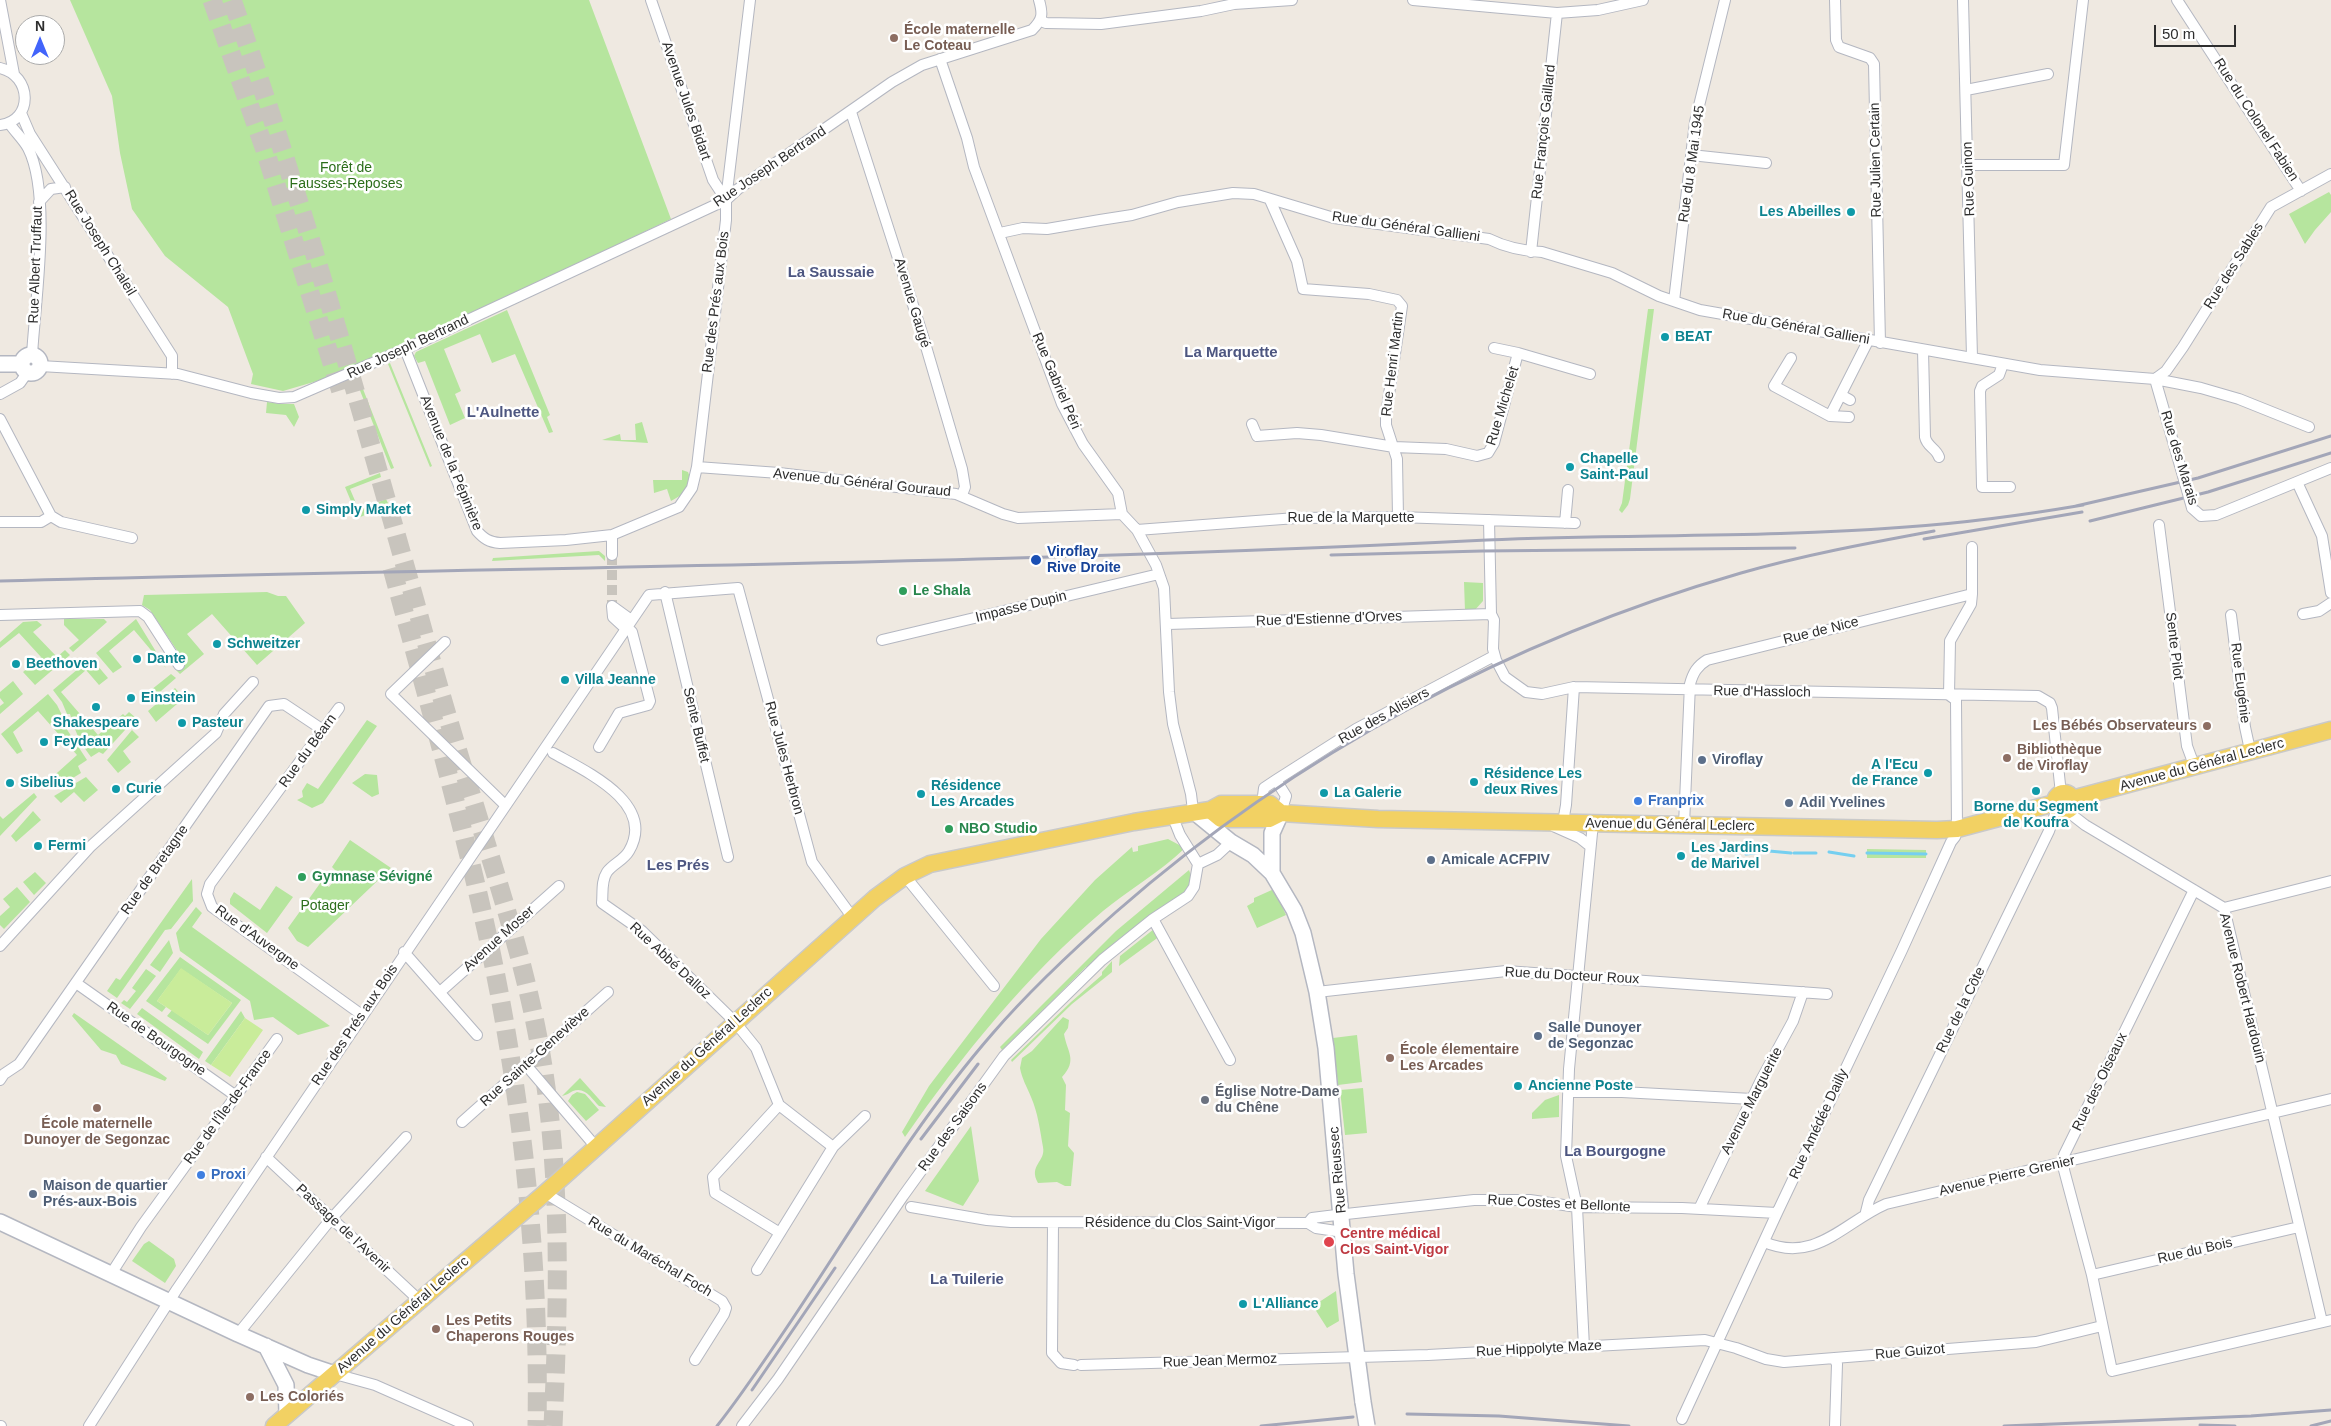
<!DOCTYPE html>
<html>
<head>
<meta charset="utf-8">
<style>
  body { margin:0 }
  #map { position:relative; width:2331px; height:1426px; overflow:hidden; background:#efe9e1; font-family:Arial,sans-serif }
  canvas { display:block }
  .north { position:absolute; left:15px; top:15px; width:50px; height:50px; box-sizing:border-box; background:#fff; border:1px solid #ababab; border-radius:50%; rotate:0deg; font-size:14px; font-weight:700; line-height:20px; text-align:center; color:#2e2e2e }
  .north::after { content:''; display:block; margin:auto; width:18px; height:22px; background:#4264fb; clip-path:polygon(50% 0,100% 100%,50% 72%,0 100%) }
  .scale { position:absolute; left:2154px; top:25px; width:82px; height:22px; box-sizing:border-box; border:2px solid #2e2e2e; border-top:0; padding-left:6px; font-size:15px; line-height:18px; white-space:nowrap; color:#2e2e2e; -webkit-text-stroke:4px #fff; paint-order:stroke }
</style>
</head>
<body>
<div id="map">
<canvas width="2331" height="1426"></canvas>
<div class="north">N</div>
<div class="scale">50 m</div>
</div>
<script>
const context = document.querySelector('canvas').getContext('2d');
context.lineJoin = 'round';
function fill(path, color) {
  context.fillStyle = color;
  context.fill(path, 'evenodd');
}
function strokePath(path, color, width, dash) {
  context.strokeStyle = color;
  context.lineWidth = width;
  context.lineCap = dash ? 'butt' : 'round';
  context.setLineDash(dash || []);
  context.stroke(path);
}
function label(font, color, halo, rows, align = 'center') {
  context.font = font + ' Arial,sans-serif';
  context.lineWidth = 5;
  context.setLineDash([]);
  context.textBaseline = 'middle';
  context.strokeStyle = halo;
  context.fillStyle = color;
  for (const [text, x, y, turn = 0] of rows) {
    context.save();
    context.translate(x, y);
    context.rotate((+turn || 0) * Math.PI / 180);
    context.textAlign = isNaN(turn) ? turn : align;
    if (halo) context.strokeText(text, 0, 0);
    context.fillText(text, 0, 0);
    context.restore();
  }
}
const green = new Path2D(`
  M70 0H589L671 219 550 277 324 379 283 391 251 384 253 374 228 307 165 256 132 209 120 153 112 96Z
  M2329 192 2331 195V212L2315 230 2305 244 2289 214Z
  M1648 309H1654L1630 499 1628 505 1622 513 1619 510 1622 503Z
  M507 310 550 415 547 417 553 432 549 433 515 354 492 363 480 334 444 349 461 391 455 394 465 418 450 425 425 361 418 363 414 356 416 352Z
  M390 363 432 466 430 467 388 364Z
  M361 384 394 468 391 469 359 388Z
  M267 402 281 404H294L299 417 294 427 286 415 266 413Z
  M642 422 648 443 602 440 620 434 621 440H636L635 424Z
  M682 470 688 472C694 486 683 495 671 501L667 489 654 493 653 480H682Z
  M380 473 381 477 350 489 359 510 386 499 389 505 358 518 345 487Z
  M599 551 605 556V561L599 555 492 561 493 558Z
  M1464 582 1483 583V601L1474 611H1465Z
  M267 592 278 596H286L305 623 257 665 212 614 187 634 204 654 180 674 175 669 184 661 150 610 142 605 144 595Z
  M64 619H104L107 622 73 652 69 648 79 640 64 625Z
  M136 619 166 668 134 630 109 651 122 667 113 673 96 653Z
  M37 621 42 625 33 632 57 657 65 650 70 655 35 685 23 672 41 657 19 633 0 648V642L23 622Z
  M91 658 108 678 99 685 86 670 61 692 98 735 123 714 125 716 129 712 136 718 103 754 99 752 91 757C79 741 75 731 70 714H67L62 702 53 690Z
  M171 674 176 678 146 704 143 700 147 696 146 694Z
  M13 681 23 694 0 714V706L4 703 0 698V692Z
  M175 688 184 698 156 722 148 711Z
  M48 694 57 705 64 719 62 722 64 728H66L87 760 78 766 81 773 55 789 48 781 77 755 38 711 13 732 23 751 17 754 1 734Z
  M367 720 377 726 323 803 312 808 297 800 303 797 302 791 307 783 318 789Z
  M132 730 139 737 123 751 131 762 118 773 107 760Z
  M365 774 377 775 379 794 372 797 352 783Z
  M86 777 98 790 84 802 74 792 61 803 54 796Z
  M34 793 37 797 0 836V816L3 819Z
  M33 811 41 820 16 842 11 836Z
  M1168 839 1185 848C1160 872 1130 889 1103 911 1027 975 962 1055 905 1137L902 1132 929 1086 1041 939 1095 880 1132 847 1133 852 1138 851V846Z
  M350 840 391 868 308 947 297 941 288 928 321 882 329 887 339 874 332 867Z
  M1867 849 1926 850V858H1867Z
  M1189 870C1194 880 1188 888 1182 896L1119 939 1090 966 1086 967 1002 1050 1000 1047 1116 931Z
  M35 872 46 883 34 895 23 882Z
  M192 879 193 901 171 929 165 930 117 998 107 991 116 978 120 980Z
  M276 886 293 897 267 933 230 904V899L234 892 260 910Z
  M17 887 30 902 4 929 0 925V916L10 907 3 899Z
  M1274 889 1286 915 1257 928 1247 906 1254 902V898Z
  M196 907 202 913 192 927 330 1026 298 1035 273 1017 254 1020 250 1001 180 951 176 933Z
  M1154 929 1160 936 1119 966 1120 956Z
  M169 940 173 953 160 972 150 965Z
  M180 957 241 1000 208 1044 167 1016 172 1010 208 1035 232 1003 181 969 157 1001 166 1007 162 1012 146 1001Z
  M1112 961V972L1072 1004 1012 1062 1011 1060 1071 1002 1102 975V972Z
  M146 969 156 976 130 1009 121 1003 124 1000 127 1002 136 991 132 988Z
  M142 1008 203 1052 199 1059 137 1014Z
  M241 1011 245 1018 211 1065 205 1061Z
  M74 1013 167 1078 165 1081 121 1064 116 1055 101 1050 72 1016Z
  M1063 1017 1069 1020 1068 1028 1064 1034C1067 1052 1078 1060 1062 1077L1066 1085 1065 1110 1070 1113 1068 1146 1074 1153 1071 1186H1065L1057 1182 1038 1183C1028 1165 1046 1162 1043 1147 1040 1130 1038 1113 1031 1097 1027 1087 1022 1079 1020 1068L1022 1058 1032 1051Z
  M1357 1035 1362 1082 1338 1085 1333 1038Z
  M580 1078 606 1107 599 1106C592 1099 585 1086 573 1091 569 1093 567 1095 562 1096Z
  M1363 1088 1367 1133 1345 1135 1340 1090Z
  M577 1092 585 1094 599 1110 586 1121 568 1101 572 1095Z
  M1559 1095V1117L1532 1119V1113L1545 1100Z
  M971 1126 979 1181 963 1206 925 1191Z
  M149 1241 174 1259 176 1266 165 1283 132 1261 144 1244Z
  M1336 1291 1339 1321 1327 1328 1313 1306Z`);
const pitch = new Path2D(`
  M181 968 232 1003 208 1035 157 1001Z
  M245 1018 263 1030 230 1077 211 1065Z`);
const stream = new Path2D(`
  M1769 851 1791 853
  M1829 852 1854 856
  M1794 853H1816
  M1867 853 1926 854
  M1746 854 1763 852`);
const streetTunnel = new Path2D(`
  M612 555V606`);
const highwayTunnel = new Path2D(`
  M212 0 264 147 343 398
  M232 0C302 198 358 400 415 601 433 668 452 734 473 800 497 880 524 960 539 1043 562 1169 559 1298 553 1426
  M392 568C425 690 460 811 487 933 522 1094 540 1262 537 1426`);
const street = new Path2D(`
  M0 0 14 74
  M651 0 713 180 726 200
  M1413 0 1557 13 1598 10 1643 0
  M1835 0 1836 40 1839 47 1870 58 1874 64 1880 343
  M1963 0 1972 357
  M2177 0 2301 191
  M1041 21 1046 23 1101 24 1201 11 1234 4 1292 0
  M940 59 967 138 974 167 1062 404 1083 444 1118 493 1122 514 1137 530 1156 565 1164 588 1169 692 1173 724 1191 794 1193 811
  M0 68C32 75 34 121 0 125
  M1966 90 2048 74
  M851 112 922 333 962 469 965 487 962 495
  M21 113 30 134 172 356V374
  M9 123C15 132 23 139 28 148 52 195 35 302 32 355
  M1691 155 1766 163
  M1968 165H2064L2083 0
  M1270 200 1297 261 1303 289 1369 294 1397 300 1402 306 1386 415V425L1397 459 1398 517
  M39 202 51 189 65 187
  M1000 233 1023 228 1047 229 1100 220 1132 215 1178 202 1233 193 1254 194 1334 218 1489 239C1505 247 1524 251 1542 252L1612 273 1659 296 1700 310 2040 370 2155 379 2201 388 2239 399 2309 427
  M1531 252 1557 13
  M1674 301 1695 122 1725 0
  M1494 348 1518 353
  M405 349 477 531C484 539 489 542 500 543L566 540 612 535 679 507 692 488 697 467 726 220V200L750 0
  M1923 350 1925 437C1927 447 1936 448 1939 457
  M1791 358 1774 386 1830 416 1868 341
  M2003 364 1999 375 1982 386 1980 391 1982 487H2010
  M40 366 178 374 251 393 279 398 294 397 414 345 726 200 738 189 892 82 922 65 1032 30C1043 19 1043 14 1039 0
  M2155 379 2166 371 2183 347 2271 207 2331 174
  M2155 379 2183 476
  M0 394 20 383 27 373
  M1841 395 1850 400
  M1830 416 1849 417
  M0 419 51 516
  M1252 424 1257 436 1297 433 1321 435 1394 447 1446 449 1477 456 1488 453 1494 443 1518 353 1590 374
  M697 467 779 473 956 494 1003 514 1018 518 1122 514
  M2297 482 2322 536 2331 593
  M2192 508 2201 516 2216 515 2331 468
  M51 516 61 522 132 538
  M1489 520 1491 614 1494 620 1493 649 1496 660 1505 677 1526 692 1542 694 1574 687 2038 696 2050 703 2052 708 2061 794
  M0 522H41L51 516
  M1565 523 1568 490
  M2159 525 2187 746 2194 765
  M1137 530 1296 518 1398 517 1575 523
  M612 535V555
  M665 592 728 857
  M2303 614 2319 611 2331 603
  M0 615 140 611 148 617 179 665
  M2231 615 2245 727 2250 750
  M1168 624 1491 614
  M625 628 613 617 612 606 630 619
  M882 640 1159 574
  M445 642 391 694 505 805
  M1949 695 1950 641 1971 604 1972 594V547
  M339 708 210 884 207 894 212 907 362 1015
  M599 747 619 713 648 705 650 701 632 632 626 626
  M553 753C585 771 657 803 629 851 624 860 613 864 607 872 601 881 603 893 602 903L642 931 735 1022 756 1048 779 1105 833 1147
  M1276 780 1286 796 1281 813
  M1262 804 1264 788 1276 780 1356 729 1494 656
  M2067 811 2085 825 2224 908 2322 1322
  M1563 822 1566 805 1574 687
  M1684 825 1690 684C1693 673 1697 666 1707 660L1972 594
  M1553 826 1580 838 1590 846
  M1198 864 1217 855 1231 842
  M905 876 994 986
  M2194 890 2064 1155V1170L2092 1275 2112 1371 2331 1320
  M2224 908 2331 881
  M1153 919 1230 1060
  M0 946 91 846 216 733 224 714 253 682
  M404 952 477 1035
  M76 983 236 1096
  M440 992 559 886
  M1317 992 1506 971 1827 994
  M526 1065 596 1147
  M0 1080 4 1074 19 1064 269 706 284 704 323 730
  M1568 1092H1622L1752 1099
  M779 1105 713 1177 715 1193 780 1233
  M462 1122 608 992
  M266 1157 420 1301
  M545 1193 722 1301 726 1308 724 1314 695 1360
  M911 1207 987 1220 1011 1222 1308 1223 1316 1228 1343 1232
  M1699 1209 1761 1080 1793 1021 1803 992
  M1866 1212 1869 1200 2049 831 2057 809
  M1053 1223 1052 1353 1061 1363 1074 1365
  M1308 1223 1312 1218 1328 1216 1474 1200H1530L1577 1207 1682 1208 1777 1213
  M1764 1242C1816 1264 1844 1222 1886 1204L2331 1099
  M757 1270 833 1147 865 1116
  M111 1274 141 1227 277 1039
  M2092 1275 2299 1227
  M238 1334 331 1219 406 1137
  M1584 1347 1577 1207 1566 1156 1569 1069 1593 823
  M1834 1358 1837 1364 1835 1426
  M1081 1365 1428 1355 1705 1340 1736 1348 1766 1359 1784 1362 2036 1342 2102 1326
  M335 1374 375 1385 468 1426
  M1682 1419 1777 1213 1902 950 1951 842 1955 837 1957 829 1956 700 1949 695
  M0 1426H1
  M89 1426 177 1289 649 595 738 588 812 862 853 918
  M742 1426 778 1379 903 1196 1004 1056 1102 960 1153 919 1188 896 1194 887 1198 864 1180 835 1172 815`);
const secondary = new Path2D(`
  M22 364a9 9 0 1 1 18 0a9 9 0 1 1-18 0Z
  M0 364H22
  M1193 811 1231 842 1253 855 1272 873 1294 910 1303 933 1317 992 1326 1048 1346 1274 1363 1402
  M1272 873V833L1281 813
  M0 1222 238 1334 308 1365 335 1374
  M266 1346 286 1385 287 1413`);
const primary = new Path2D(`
  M2055 802a9 9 0 1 1 18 0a9 9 0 1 1-18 0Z
  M2072 799 2331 730
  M1210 810 1221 819H1269L1281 813 1378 819 1937 830 1957 829 2055 803
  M274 1426 545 1193 875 898 905 876 930 864 1134 822 1210 810 1221 804H1270L1281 813`);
const rail = new Path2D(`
  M2076 506 2198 478 2331 436
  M2090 521 2208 492 2331 453
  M1924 539 2082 512
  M1331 555 1482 551 1795 548
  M0 581C496 567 992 565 1487 540 1627 534 1767 538 1906 527 1966 523 2024 515 2083 505
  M921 1139 978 1064
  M752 1390 835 1268
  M1407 1414 1499 1416 1629 1426
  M2200 1425 2235 1426
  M717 1426C740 1397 760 1367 781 1336 850 1234 912 1126 993 1033 1031 989 1073 950 1116 912 1296 754 1512 639 1741 573 1804 555 1869 543 1934 531
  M1261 1426 1353 1417
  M2004 1426 2251 1416 2331 1410
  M2311 1426 2331 1421`);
const streetBridge = new Path2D(`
  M2183 476 2192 508`);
const secondaryBridge = new Path2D(`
  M1363 1402 1367 1426`);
const markers = [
  [894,38,5,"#8d6e63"],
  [1851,212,5,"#0f9aa8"],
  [1665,337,5,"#0f9aa8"],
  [1570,467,5,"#0f9aa8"],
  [306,510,5,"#0f9aa8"],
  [1036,560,6,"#1a4fb4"],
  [903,591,5,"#2e9e5b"],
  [217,644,5,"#0f9aa8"],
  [137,659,5,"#0f9aa8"],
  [16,664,5,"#0f9aa8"],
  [565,680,5,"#0f9aa8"],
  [131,698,5,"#0f9aa8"],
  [96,707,5,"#0f9aa8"],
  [182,723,5,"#0f9aa8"],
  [2207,726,5,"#8d6e63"],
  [44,742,5,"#0f9aa8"],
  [2007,758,5,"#8d6e63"],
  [1702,760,5,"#5c6f8a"],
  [1928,773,5,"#0f9aa8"],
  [1474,782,5,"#0f9aa8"],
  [10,783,5,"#0f9aa8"],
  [116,789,5,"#0f9aa8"],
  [2036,791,5,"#0f9aa8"],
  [1324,793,5,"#0f9aa8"],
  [921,794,5,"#0f9aa8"],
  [1638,801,5,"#3f7fe0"],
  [1789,803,5,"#5c6f8a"],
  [949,829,5,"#2e9e5b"],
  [38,846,5,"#0f9aa8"],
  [1681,856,5,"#0f9aa8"],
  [1431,860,5,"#5c6f8a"],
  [302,877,5,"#2e9e5b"],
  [1538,1036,5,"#5c6f8a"],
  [1390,1058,5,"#8d6e63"],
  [1518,1086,5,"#0f9aa8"],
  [1205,1100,5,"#6b7280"],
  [97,1108,5,"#8d6e63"],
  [201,1175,5,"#3f7fe0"],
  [33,1194,5,"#5c6f8a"],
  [1329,1242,6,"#e0444e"],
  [1243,1304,5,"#0f9aa8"],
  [436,1329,5,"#8d6e63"],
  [250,1397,5,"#8d6e63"]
];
const educationNames = [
  ["École maternelle",904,30],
  ["Le Coteau",904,46],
  ["Les Bébés Observateurs",2197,726,"right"],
  ["Bibliothèque",2017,750],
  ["de Viroflay",2017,766],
  ["École élementaire",1400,1050],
  ["Les Arcades",1400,1066],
  ["École maternelle",97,1124,"center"],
  ["Dunoyer de Segonzac",97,1140,"center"],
  ["Les Petits",446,1321],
  ["Chaperons Rouges",446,1337],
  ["Les Coloriés",260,1397]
];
const streetNames = [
  ["Avenue Jules Bidart",686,101,71],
  ["Rue du Colonel Fabien",2256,120,57],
  ["Rue François Gaillard",1544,132,-84],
  ["Rue Julien Certain",1876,160,-91],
  ["Rue du 8 Mai 1945",1692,164,-82],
  ["Rue Joseph Bertrand",770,167,-34],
  ["Rue Guinon",1969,179,-92],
  ["Rue du Général Gallieni",1406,227,8],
  ["Rue Joseph Chaleil",100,243,58],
  ["Rue Albert Truffaut",36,265,-88],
  ["Rue des Sables",2234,266,-58],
  ["Rue des Prés aux Bois",716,302,-83],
  ["Avenue Gaugé",912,303,73],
  ["Rue du Général Gallieni",1796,327,10],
  ["Rue Joseph Bertrand",408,347,-25],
  ["Rue Henri Martin",1393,364,-83],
  ["Rue Gabriel Péri",1056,381,67],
  ["Rue Michelet",1503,406,-73],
  ["Rue des Marais",2179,458,73],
  ["Avenue de la Pépinière",451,463,68],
  ["Avenue du Général Gouraud",862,483,6],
  ["Rue de la Marquette",1351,518],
  ["Impasse Dupin",1021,607,-14],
  ["Rue d'Estienne d'Orves",1329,619,-2],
  ["Rue de Nice",1821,631,-14],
  ["Sente Pilot",2174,646,83],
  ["Rue Eugénie",2240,683,83],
  ["Rue d'Hassloch",1762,692,1],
  ["Rue des Alisiers",1384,716,-29],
  ["Sente Buffet",696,725,77],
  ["Rue du Béarn",308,751,-54],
  ["Rue Jules Herbron",784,758,75],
  ["Avenue du Général Leclerc",2202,765,-15],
  ["Avenue du Général Leclerc",1670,825,1],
  ["Rue de Bretagne",155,870,-55],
  ["Rue d'Auvergne",257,938,36],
  ["Avenue Moser",499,939,-42],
  ["Rue Abbé Dalloz",670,961,43],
  ["Rue du Docteur Roux",1572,976,3],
  ["Avenue Robert Hardouin",2242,988,76],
  ["Rue de la Côte",1961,1010,-64],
  ["Rue des Prés aux Bois",355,1025,-56],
  ["Rue de Bourgogne",156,1039,35],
  ["Avenue du Général Leclerc",707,1047,-42],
  ["Rue Sainte-Geneviève",535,1057,-42],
  ["Rue des Oiseaux",2100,1082,-64],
  ["Avenue Marguerite",1752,1101,-63],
  ["Rue de l'Île-de-France",228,1107,-54],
  ["Rue Amédée Dailly",1819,1124,-65],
  ["Rue des Saisons",953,1127,-54],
  ["Rue Rieussec",1338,1170,-95],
  ["Avenue Pierre Grenier",2007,1176,-13],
  ["Rue Costes et Bellonte",1559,1204,3],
  ["Résidence du Clos Saint-Vigor",1180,1223],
  ["Passage de l'Avenir",343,1229,43],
  ["Rue du Bois",2195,1251,-13],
  ["Rue du Maréchal Foch",650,1257,31],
  ["Avenue du Général Leclerc",403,1315,-41],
  ["Rue Hippolyte Maze",1539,1349,-3],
  ["Rue Guizot",1910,1352,-5],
  ["Rue Jean Mermoz",1220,1361,-2]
];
const parkNames = [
  ["Forêt de",346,168],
  ["Fausses-Reposes",346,184],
  ["Potager",325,906]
];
const cultureNames = [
  ["Les Abeilles",1841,212,"right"],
  ["BEAT",1675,337],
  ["Chapelle",1580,459],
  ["Saint-Paul",1580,475],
  ["Simply Market",316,510],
  ["Schweitzer",227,644],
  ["Dante",147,659],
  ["Beethoven",26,664],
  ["Villa Jeanne",575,680],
  ["Einstein",141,698],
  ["Shakespeare",96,723,"center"],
  ["Pasteur",192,723],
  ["Feydeau",54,742],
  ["A l'Ecu",1918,765,"right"],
  ["de France",1918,781,"right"],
  ["Résidence Les",1484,774],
  ["deux Rives",1484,790],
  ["Sibelius",20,783],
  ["Résidence",931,786],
  ["Les Arcades",931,802],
  ["Curie",126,789],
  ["La Galerie",1334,793],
  ["Borne du Segment",2036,807,"center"],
  ["de Koufra",2036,823,"center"],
  ["Fermi",48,846],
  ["Les Jardins",1691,848],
  ["de Marivel",1691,864],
  ["Ancienne Poste",1528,1086],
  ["L'Alliance",1253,1304]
];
const transitNames = [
  ["Viroflay",1047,552],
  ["Rive Droite",1047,568]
];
const leisureNames = [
  ["Le Shala",913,591],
  ["NBO Studio",959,829],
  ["Gymnase Sévigné",312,877]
];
const serviceNames = [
  ["Viroflay",1712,760],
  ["Adil Yvelines",1799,803],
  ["Amicale ACFPIV",1441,860],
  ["Salle Dunoyer",1548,1028],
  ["de Segonzac",1548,1044],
  ["Maison de quartier",43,1186],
  ["Prés-aux-Bois",43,1202]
];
const shopNames = [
  ["Franprix",1648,801],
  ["Proxi",211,1175]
];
const worshipNames = [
  ["Église Notre-Dame",1215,1092],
  ["du Chêne",1215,1108]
];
const healthNames = [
  ["Centre médical",1340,1234],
  ["Clos Saint-Vigor",1340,1250]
];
const neighbourhoodNames = [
  ["La Saussaie",831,273],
  ["La Marquette",1231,353],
  ["L'Aulnette",503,413],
  ["Les Prés",678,866],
  ["La Bourgogne",1615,1152],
  ["La Tuilerie",967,1280]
];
fill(green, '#b6e59e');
fill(pitch, '#c9ec9a');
strokePath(stream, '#75cff0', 3);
strokePath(streetTunnel, '#c8c4bd', 10, [10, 5]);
strokePath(highwayTunnel, '#c8c4bd', 19, [19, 9]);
strokePath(street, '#b4b7c1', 12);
strokePath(secondary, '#b4b7c1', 18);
strokePath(primary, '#c9c9c9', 19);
strokePath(street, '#fff', 10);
strokePath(secondary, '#fff', 15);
strokePath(primary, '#f2d163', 16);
strokePath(rail, '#a3a6b8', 3);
strokePath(streetBridge, '#b4b7c1', 12, []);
strokePath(secondaryBridge, '#b4b7c1', 18, []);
strokePath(streetBridge, '#fff', 10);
strokePath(secondaryBridge, '#fff', 15);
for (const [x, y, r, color] of markers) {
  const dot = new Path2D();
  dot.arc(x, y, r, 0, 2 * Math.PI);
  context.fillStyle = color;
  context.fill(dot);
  strokePath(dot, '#fff', 2);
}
label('bold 14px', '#785e54', '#fff', educationNames, 'left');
label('14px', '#2e2e2e', '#fff', streetNames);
label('14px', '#2c6e1b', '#fff', parkNames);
label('bold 14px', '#0d838f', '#fff', cultureNames, 'left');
label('bold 14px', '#164399', '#fff', transitNames, 'left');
label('bold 14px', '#27864d', '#fff', leisureNames, 'left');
label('bold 14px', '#4e5e75', '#fff', serviceNames, 'left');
label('bold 14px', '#366cbe', '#fff', shopNames, 'left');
label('bold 14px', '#5b616d', '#fff', worshipNames, 'left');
label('bold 14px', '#be3a42', '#fff', healthNames, 'left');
label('bold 15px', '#4d5680', '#fff', neighbourhoodNames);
</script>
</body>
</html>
